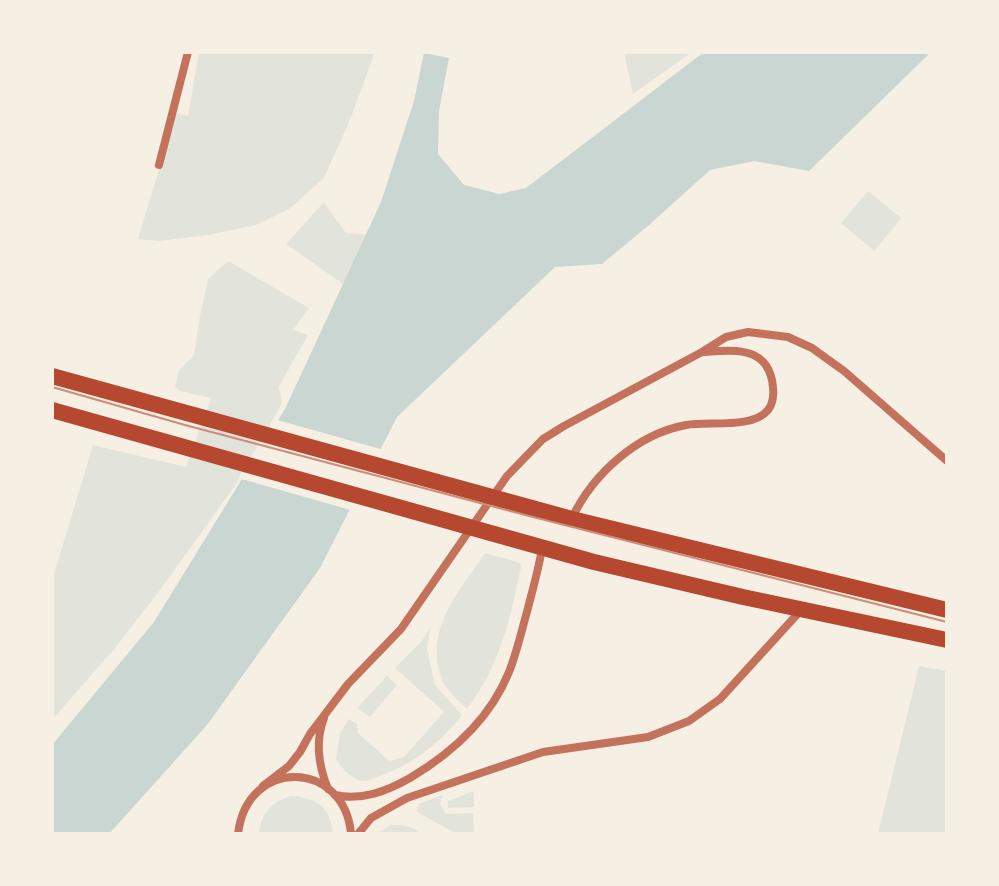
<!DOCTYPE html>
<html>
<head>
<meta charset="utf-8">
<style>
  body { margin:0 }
  #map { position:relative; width:999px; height:886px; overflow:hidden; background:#f6efe4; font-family:"Golos Text",sans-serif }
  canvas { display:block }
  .frame { position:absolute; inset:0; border:54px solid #f6efe4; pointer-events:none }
</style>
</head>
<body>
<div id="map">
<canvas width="999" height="886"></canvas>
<div class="frame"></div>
</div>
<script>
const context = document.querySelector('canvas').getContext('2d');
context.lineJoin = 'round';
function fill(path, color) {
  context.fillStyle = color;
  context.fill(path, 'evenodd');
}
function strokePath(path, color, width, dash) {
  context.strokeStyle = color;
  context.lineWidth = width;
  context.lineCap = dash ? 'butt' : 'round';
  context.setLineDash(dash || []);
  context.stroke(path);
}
const green = new Path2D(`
  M199 52H375L350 120 324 178 289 209 256 225 208 235 159 241 138 239 176 113 188 116Z
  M624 52H692L633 94Z
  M868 191 901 218 874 251 841 223Z
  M324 202 346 233 370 235 343 284 286 244Z
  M228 261 309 308 293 330 308 335 279 386 282 403 237 483 160 590 115 648 52 720V581L93 445 186 467 211 398 180 391 175 386 179 370 194 355 200 316 208 279Z
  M485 553 520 563 521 567C514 600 507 635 493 665 486 681 477 695 467 709 460 702 452 695 446 687 442 682 441 675 439 670 427 626 462 587 485 553Z
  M430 627 427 649 435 685 462 715C440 743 411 766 377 777 371 779 365 783 359 780 349 777 341 767 336 759L340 733 349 719 357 724 358 733 389 761 404 757 444 712 395 668 422 641Z
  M919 666 947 671V834H878Z
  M387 676 397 685 370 717 357 708Z
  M474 791V807L448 808V801Z
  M443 795 440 804 446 814 473 813 474 834H457L417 812 419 804Z
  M291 796C316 797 331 808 333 834H259C261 813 272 802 291 796Z
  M391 825C401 825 413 825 420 834H375Z`);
const water = new Path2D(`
  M704 52H931L809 171 754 161 710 170 649 225 602 264 555 267 397 417 320 568 207 725 109 834H52V745L154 622 285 409 381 202 414 101 424 53 449 58 439 111 438 154 464 185 499 194 526 188Z`);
const pier = new Path2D(`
  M274 419 384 450 354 511 238 478Z`);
const minor = new Path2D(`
  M159 165 188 52
  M572 518C593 474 637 434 686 425 709 421 753 429 768 410 773 404 774 394 773 387 769 345 734 350 703 352
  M324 718C315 741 319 767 328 789
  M263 786 289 766 300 752 310 734 348 684 401 629 507 476 543 439 564 426 702 352 726 337 748 332 788 337 812 348 844 371 947 461
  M335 795C362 801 387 791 410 778 452 753 490 719 509 672 517 652 522 629 528 608 533 588 539 568 542 548
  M238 834C247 756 345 760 351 834
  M358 834 371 818 407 798 472 776 543 752 648 737 689 721 720 699 802 609`);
const primary = new Path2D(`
  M52 376 572 519 947 610
  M52 410 594 562 743 597 947 640`);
const tram = new Path2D(`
  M52 387 185 425 533 517 947 622`);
fill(green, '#e2e4dc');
fill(water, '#c9d6d2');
fill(pier, '#f6efe4');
strokePath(minor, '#c5725c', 8);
strokePath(primary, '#b5482f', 16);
strokePath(tram, '#cf8b77', 2);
</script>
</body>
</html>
